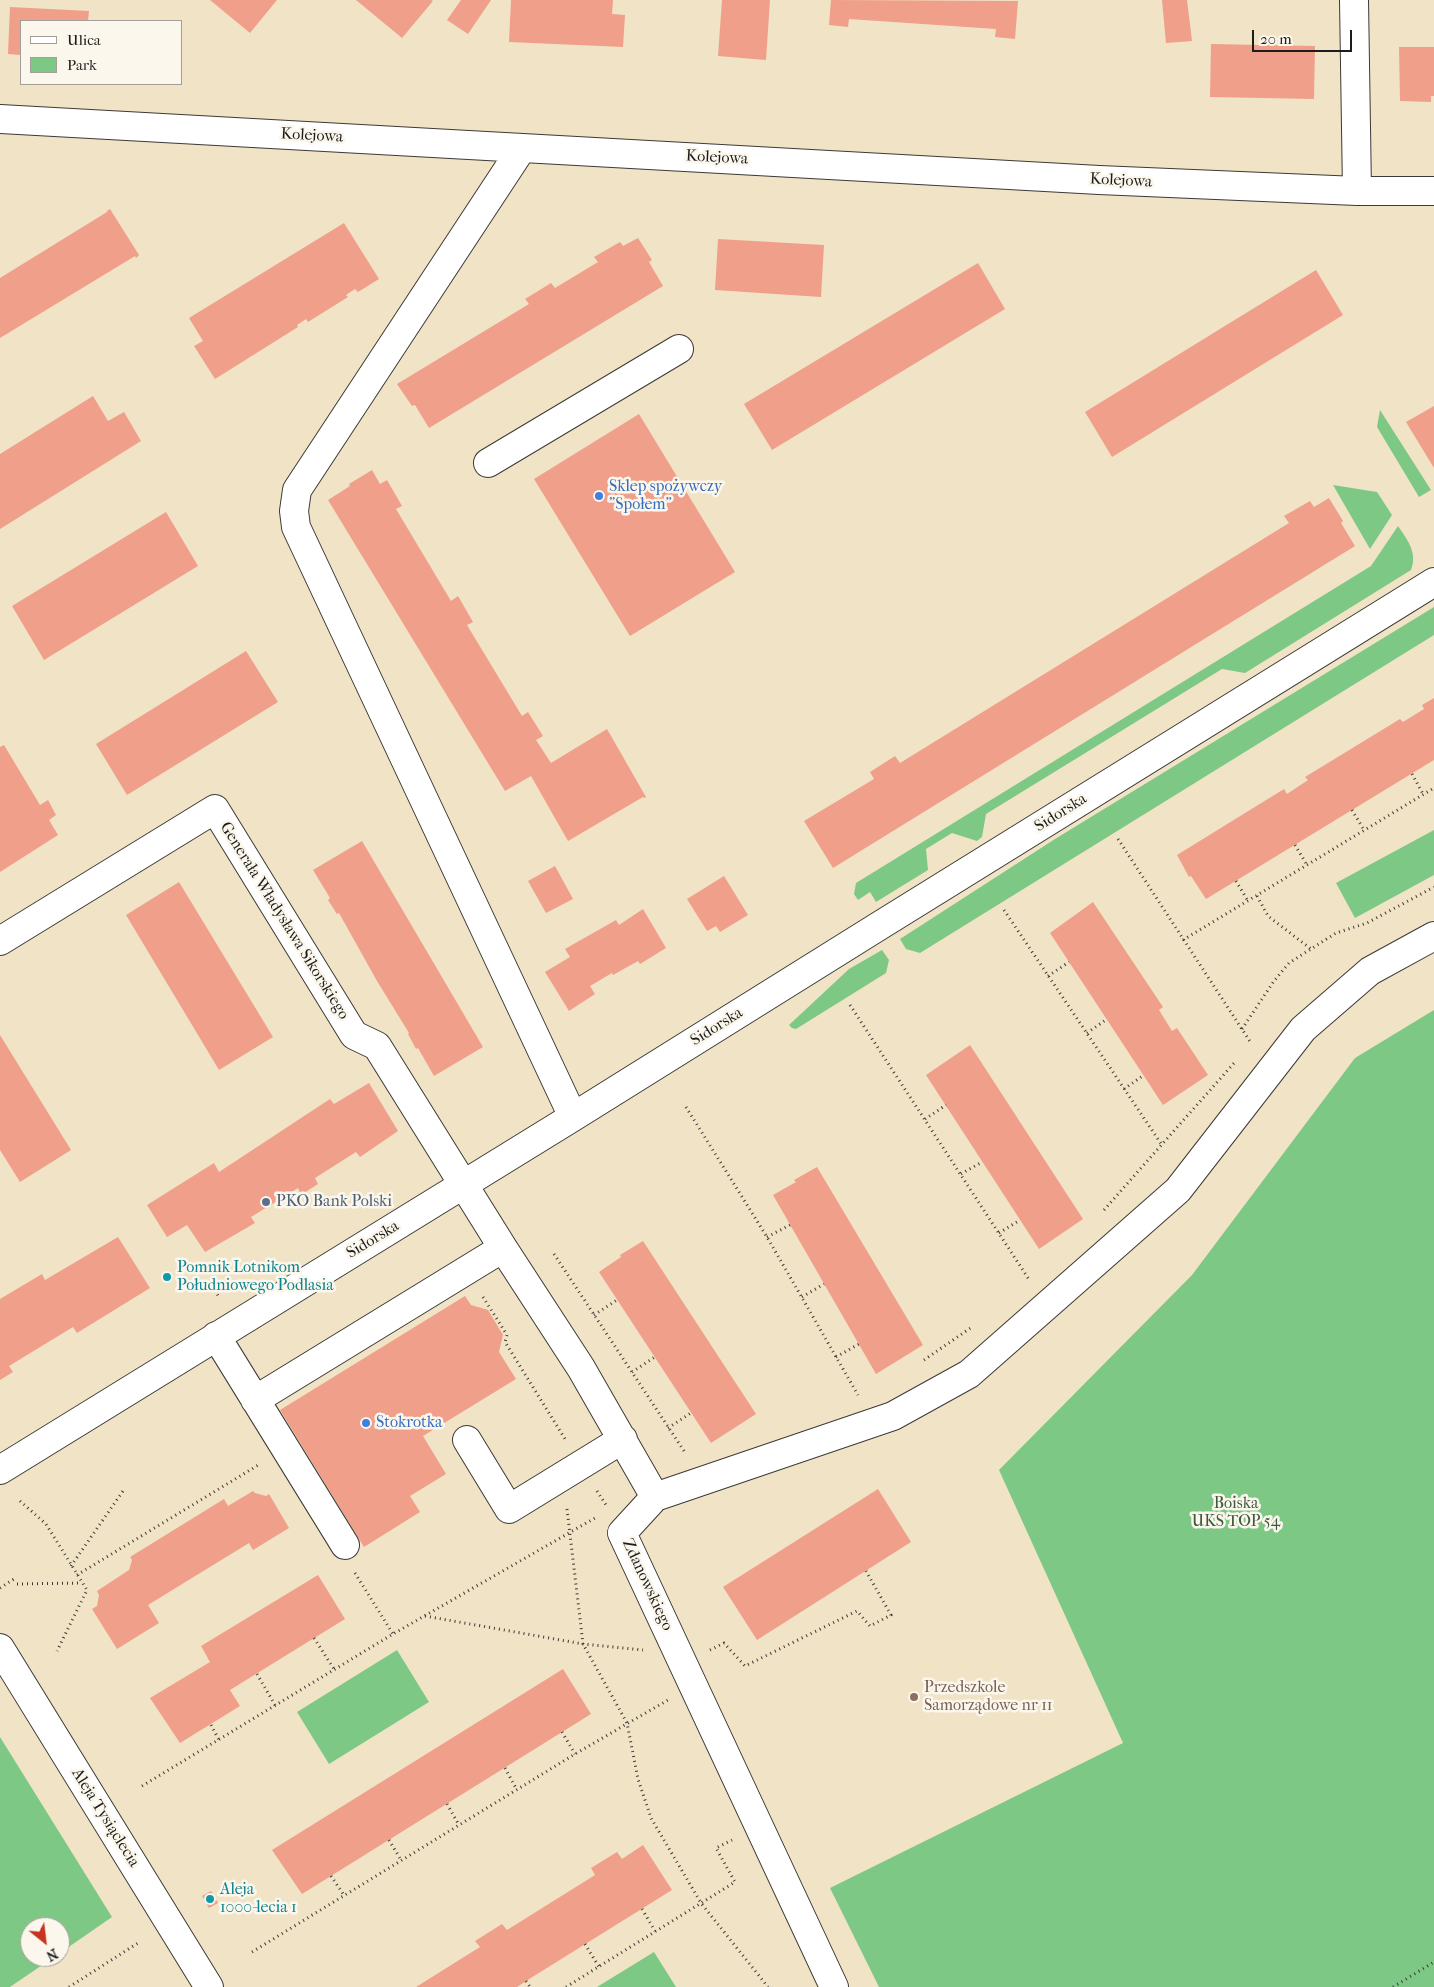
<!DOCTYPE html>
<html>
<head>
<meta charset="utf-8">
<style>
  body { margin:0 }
  #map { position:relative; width:1434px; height:1987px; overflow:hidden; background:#f1e3c6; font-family:"IM FELL French Canon",serif }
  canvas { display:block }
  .legend { position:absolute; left:20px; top:20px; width:162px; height:65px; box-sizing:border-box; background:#fbf7ec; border:1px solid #a29f99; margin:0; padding:6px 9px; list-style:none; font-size:15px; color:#1c1c1c }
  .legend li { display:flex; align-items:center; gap:10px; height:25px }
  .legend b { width:25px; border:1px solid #a29f99 }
  .north { position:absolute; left:20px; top:1917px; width:50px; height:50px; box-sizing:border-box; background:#fbf7ec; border:1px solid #a29f99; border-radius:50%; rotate:151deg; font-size:14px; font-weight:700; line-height:20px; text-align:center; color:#1c1c1c }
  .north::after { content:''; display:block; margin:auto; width:18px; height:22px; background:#c8321e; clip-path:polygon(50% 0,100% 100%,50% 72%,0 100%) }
  .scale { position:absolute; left:1252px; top:30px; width:100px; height:22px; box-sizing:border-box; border:2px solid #1c1c1c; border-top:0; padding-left:6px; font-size:15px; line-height:18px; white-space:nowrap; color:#1c1c1c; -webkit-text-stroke:4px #fbf7ec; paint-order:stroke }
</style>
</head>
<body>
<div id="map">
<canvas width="1434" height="1987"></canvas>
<ul class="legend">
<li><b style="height:6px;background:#fff"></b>Ulica</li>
<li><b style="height:14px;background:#7ec886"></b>Park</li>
</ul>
<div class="north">N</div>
<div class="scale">20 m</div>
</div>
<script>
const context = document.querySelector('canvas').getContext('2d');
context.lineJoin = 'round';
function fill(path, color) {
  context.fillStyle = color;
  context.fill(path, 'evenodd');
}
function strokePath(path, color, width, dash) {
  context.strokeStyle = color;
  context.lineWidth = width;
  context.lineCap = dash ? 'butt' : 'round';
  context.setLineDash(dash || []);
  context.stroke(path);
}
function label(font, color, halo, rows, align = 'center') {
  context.font = font + ' "IM FELL French Canon",serif';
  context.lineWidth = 5;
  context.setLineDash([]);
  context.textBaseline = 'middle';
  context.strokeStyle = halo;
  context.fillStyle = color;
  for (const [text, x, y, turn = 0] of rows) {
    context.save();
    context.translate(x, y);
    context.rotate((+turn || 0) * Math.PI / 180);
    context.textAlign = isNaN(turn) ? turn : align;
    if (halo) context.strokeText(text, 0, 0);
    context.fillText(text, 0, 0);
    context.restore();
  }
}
const green = new Path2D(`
  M1380 410 1431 490 1419 497 1377 427Z
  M1333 485 1377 492 1392 515 1370 549Z
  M1398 526C1407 539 1418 553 1411 570L1245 673 1222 669 986 814 982 837 977 841 952 833 926 849 928 870 876 902 870 892 858 900 854 894 856 883 1371 566Z
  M1434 607V635L920 953 906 949 900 939 1055 839Z
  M1434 830V875L1355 918 1336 883Z
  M882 950 889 960 886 973 796 1029 792 1028 789 1025 849 969Z
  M1434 1010V1987H879L830 1888 1123 1743 999 1470 1192 1275 1355 1058Z
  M397 1650 429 1702 329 1764 297 1712Z
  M0 1737 112 1917 60 1953V1927H30V1957H54L10 1987H0Z
  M654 1952 676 1987H597Z`);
const building = new Path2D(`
  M210 0H277L250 33Z
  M356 0H431L433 1 402 38Z
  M461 0H491L468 34 447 20Z
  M511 0H613L612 14 625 15 623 47 509 42Z
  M722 0H770L766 60 718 56Z
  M831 0 1018 1 1015 39 995 37 996 29 849 19 848 27 829 25Z
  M1162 0H1187L1192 41 1166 43Z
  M10 7 89 11 88 21H21V55L8 54Z
  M1211 44 1315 46 1314 99 1210 97Z
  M1399 47H1434V96H1431V102L1400 101Z
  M110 209 139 255 136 258 135 256 0 338V278L107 212V211Z
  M344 223 379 279 358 292 355 289 346 295 348 297 308 322 306 319 297 325 298 327 215 379 194 346 203 341 189 318Z
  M638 238 652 260 649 262 663 286 429 428 415 405 412 406 397 384 529 304 525 299 551 283 555 288 598 262 594 257 620 242 623 246Z
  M718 239 824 245 821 297 715 290Z
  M978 263 1005 309 772 450 744 404Z
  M1316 270 1343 315 1112 457 1085 412Z
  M93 396 108 421 124 412 141 441 0 529V454Z
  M1434 406V468L1406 422Z
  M639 414 735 572 630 636 534 479Z
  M372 470 380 484 387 480 402 506 396 509 451 601 458 596 473 622 467 625 522 716 528 712 543 736 536 740 551 763 607 729 646 797 645 798 643 797 568 841 531 776 505 791 328 500 350 486 349 484Z
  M1329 498 1343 521 1341 523 1355 546 833 868 804 821 874 779 870 772 895 756 900 763 1289 523 1284 516 1310 501 1314 507Z
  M166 512 198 566 44 660 12 606Z
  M246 651 278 702 127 795 96 744Z
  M1434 698V760L1206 899 1191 876 1189 877 1177 855 1284 789 1287 794 1308 780 1305 777 1400 719 1403 722 1424 709 1422 705Z
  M4 745 40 805 48 800 56 815 49 820 58 835 0 872V747Z
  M362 841 483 1047 434 1076 418 1048 416 1049 408 1034 409 1033 377 981 339 913 337 914 328 900 330 898 313 870Z
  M555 866 573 899 546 913 528 881Z
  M724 876 748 915 720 932 716 926 707 931 687 899Z
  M179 882 273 1037 219 1070 126 915Z
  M1093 902 1163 1007 1159 1010 1172 1031 1177 1028 1208 1075 1163 1105 1050 933Z
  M643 909 666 948 640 964 638 961 613 975 612 973 590 986 595 994 569 1011 545 972 570 957 565 949 616 920 619 925Z
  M0 1035 71 1150 20 1182 0 1150Z
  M970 1045 1083 1219 1039 1249 926 1075Z
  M369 1083 398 1131 360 1157 356 1152 315 1178 318 1184 301 1195 298 1188 251 1217 255 1223 205 1252 187 1225 167 1237 147 1205 214 1163 219 1172 330 1099 334 1104Z
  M817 1167 923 1345 876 1374 773 1195 796 1182 794 1180Z
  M118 1237 150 1288 77 1333 73 1327 9 1366 13 1372 0 1380V1299L42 1274 45 1280Z
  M643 1241 756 1414 711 1443 599 1272 621 1257 620 1255Z
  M465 1296 471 1305 488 1310 503 1335 499 1352 516 1379 423 1436 446 1474 410 1496 420 1512 364 1547 280 1410Z
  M878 1489 911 1542 757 1640 723 1587Z
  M253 1491 255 1493 266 1496 269 1494 289 1528 253 1550 249 1543 148 1605 159 1623 117 1649 92 1609 97 1606 99 1595 97 1591 129 1570 132 1560 130 1557 224 1499 228 1506Z
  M318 1575 345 1619 230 1690 240 1706 180 1743 150 1698 210 1662 201 1646Z
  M563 1669 591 1714 302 1894 272 1850Z
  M643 1845 672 1890 526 1981 517 1987H416L480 1947 475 1941 502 1924 507 1930 595 1875 591 1868 617 1852 622 1859Z
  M211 1891 218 1903 209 1908 202 1896Z`);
const path = new Path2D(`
  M1412 774 1423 794
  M1352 810 1364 830
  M1118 839 1251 1043
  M1295 845 1307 865
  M1236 881 1248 901
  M1257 896 1268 916 1311 949
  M1004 910 1162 1145
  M1183 940 1434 788
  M1048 976 1069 962
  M850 1005 1030 1281
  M1242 1029 1274 981 1289 963 1336 933 1367 923 1434 887
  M1087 1033 1107 1019
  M1124 1089 1144 1075
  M686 1107 767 1237 858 1395
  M925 1119 946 1105
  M961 1174 982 1162
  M1104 1210 1234 1063
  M999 1233 1020 1220
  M767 1237 790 1225
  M554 1254 686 1454
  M212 1286 219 1297
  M483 1297 507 1335 505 1342 565 1439
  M802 1297 824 1284
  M594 1315 617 1300
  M836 1357 859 1344
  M924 1360 972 1327
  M632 1372 655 1357
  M668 1428 691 1413
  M597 1491 606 1505
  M20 1501 46 1524 87 1590 57 1651
  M567 1509 583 1644 627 1723 638 1779 651 1818 701 1903 768 1987
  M71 1566 123 1491
  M355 1573 393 1634
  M77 1575 260 1464
  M17 1584 82 1583
  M0 1588 14 1579
  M425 1616 583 1644 643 1650
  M314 1638 334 1669
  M710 1650 724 1643 745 1666 857 1611 870 1626 891 1615 866 1571
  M257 1674 275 1705
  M211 1725 219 1740
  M562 1732 575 1754
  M505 1768 517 1790
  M142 1786 393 1634 595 1518
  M447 1804 459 1825
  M389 1840 401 1860
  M331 1876 344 1895
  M642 1909 655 1931
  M585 1944 599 1967
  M252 1952 575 1754 668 1700
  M526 1981 530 1987
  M69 1987 138 1943
  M566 1987 735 1882 716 1848 732 1840
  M1393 1987 1434 1962`);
const minor = new Path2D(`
  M1354 0 1357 191
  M0 119 1099 180 1357 191H1434
  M522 148 297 490 294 511 296 527 573 1117
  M488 463 679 349
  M0 941 215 809 354 1035 377 1046 503 1248 581 1368 655 1497 622 1533 834 1987
  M216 1336 345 1545
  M255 1400 503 1248
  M467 1440 509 1509 623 1439
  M0 1470 573 1117 879 926 1434 582
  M655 1497 893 1416 969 1374 1178 1190 1303 1029 1370 971 1434 936
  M0 1648 209 1987`);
const markers = [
  [599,496,5,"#3f7fe0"],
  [266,1202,5,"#5c6f8a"],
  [167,1277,5,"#0f9aa8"],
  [366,1423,5,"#3f7fe0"],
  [914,1697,5,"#8d6e63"],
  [210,1899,5,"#0f9aa8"]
];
const streetNames = [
  ["Kolejowa",312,136,3],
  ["Kolejowa",717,158,3],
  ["Kolejowa",1121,181,3],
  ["Sidorska",1061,813,-32],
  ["Generała Władysława Sikorskiego",284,921,58],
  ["Sidorska",717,1027,-32],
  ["Sidorska",373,1240,-31],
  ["Zdanowskiego",647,1585,65],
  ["Aleja Tysiąclecia",105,1818,58]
];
const shopNames = [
  ["Sklep spożywczy",609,487],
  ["\"Społem\"",609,505],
  ["Stokrotka",376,1423]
];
const serviceNames = [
  ["PKO Bank Polski",276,1202]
];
const cultureNames = [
  ["Pomnik Lotnikom",177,1268],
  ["Południowego Podlasia",177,1286],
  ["Aleja",220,1890],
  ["1000-lecia 1",220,1908]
];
const parkNames = [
  ["Boiska",1236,1504],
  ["UKS TOP 54",1236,1522]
];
const educationNames = [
  ["Przedszkole",924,1688],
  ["Samorządowe nr 11",924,1706]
];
fill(green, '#7ec886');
fill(building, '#f09f8a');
strokePath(minor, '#3c3a36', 30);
strokePath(path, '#3c3a36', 3, [1, 4]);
strokePath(minor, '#fff', 28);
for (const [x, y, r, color] of markers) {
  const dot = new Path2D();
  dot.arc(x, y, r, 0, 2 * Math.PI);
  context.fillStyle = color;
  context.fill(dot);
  strokePath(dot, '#fbf7ec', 2);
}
label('16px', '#1c1c1c', '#fbf7ec', streetNames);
label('16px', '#366cbe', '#fbf7ec', shopNames, 'left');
label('16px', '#4e5e75', '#fbf7ec', serviceNames, 'left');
label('16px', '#0d838f', '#fbf7ec', cultureNames, 'left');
label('16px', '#3e5841', '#fbf7ec', parkNames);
label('16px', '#785e54', '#fbf7ec', educationNames, 'left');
</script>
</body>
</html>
